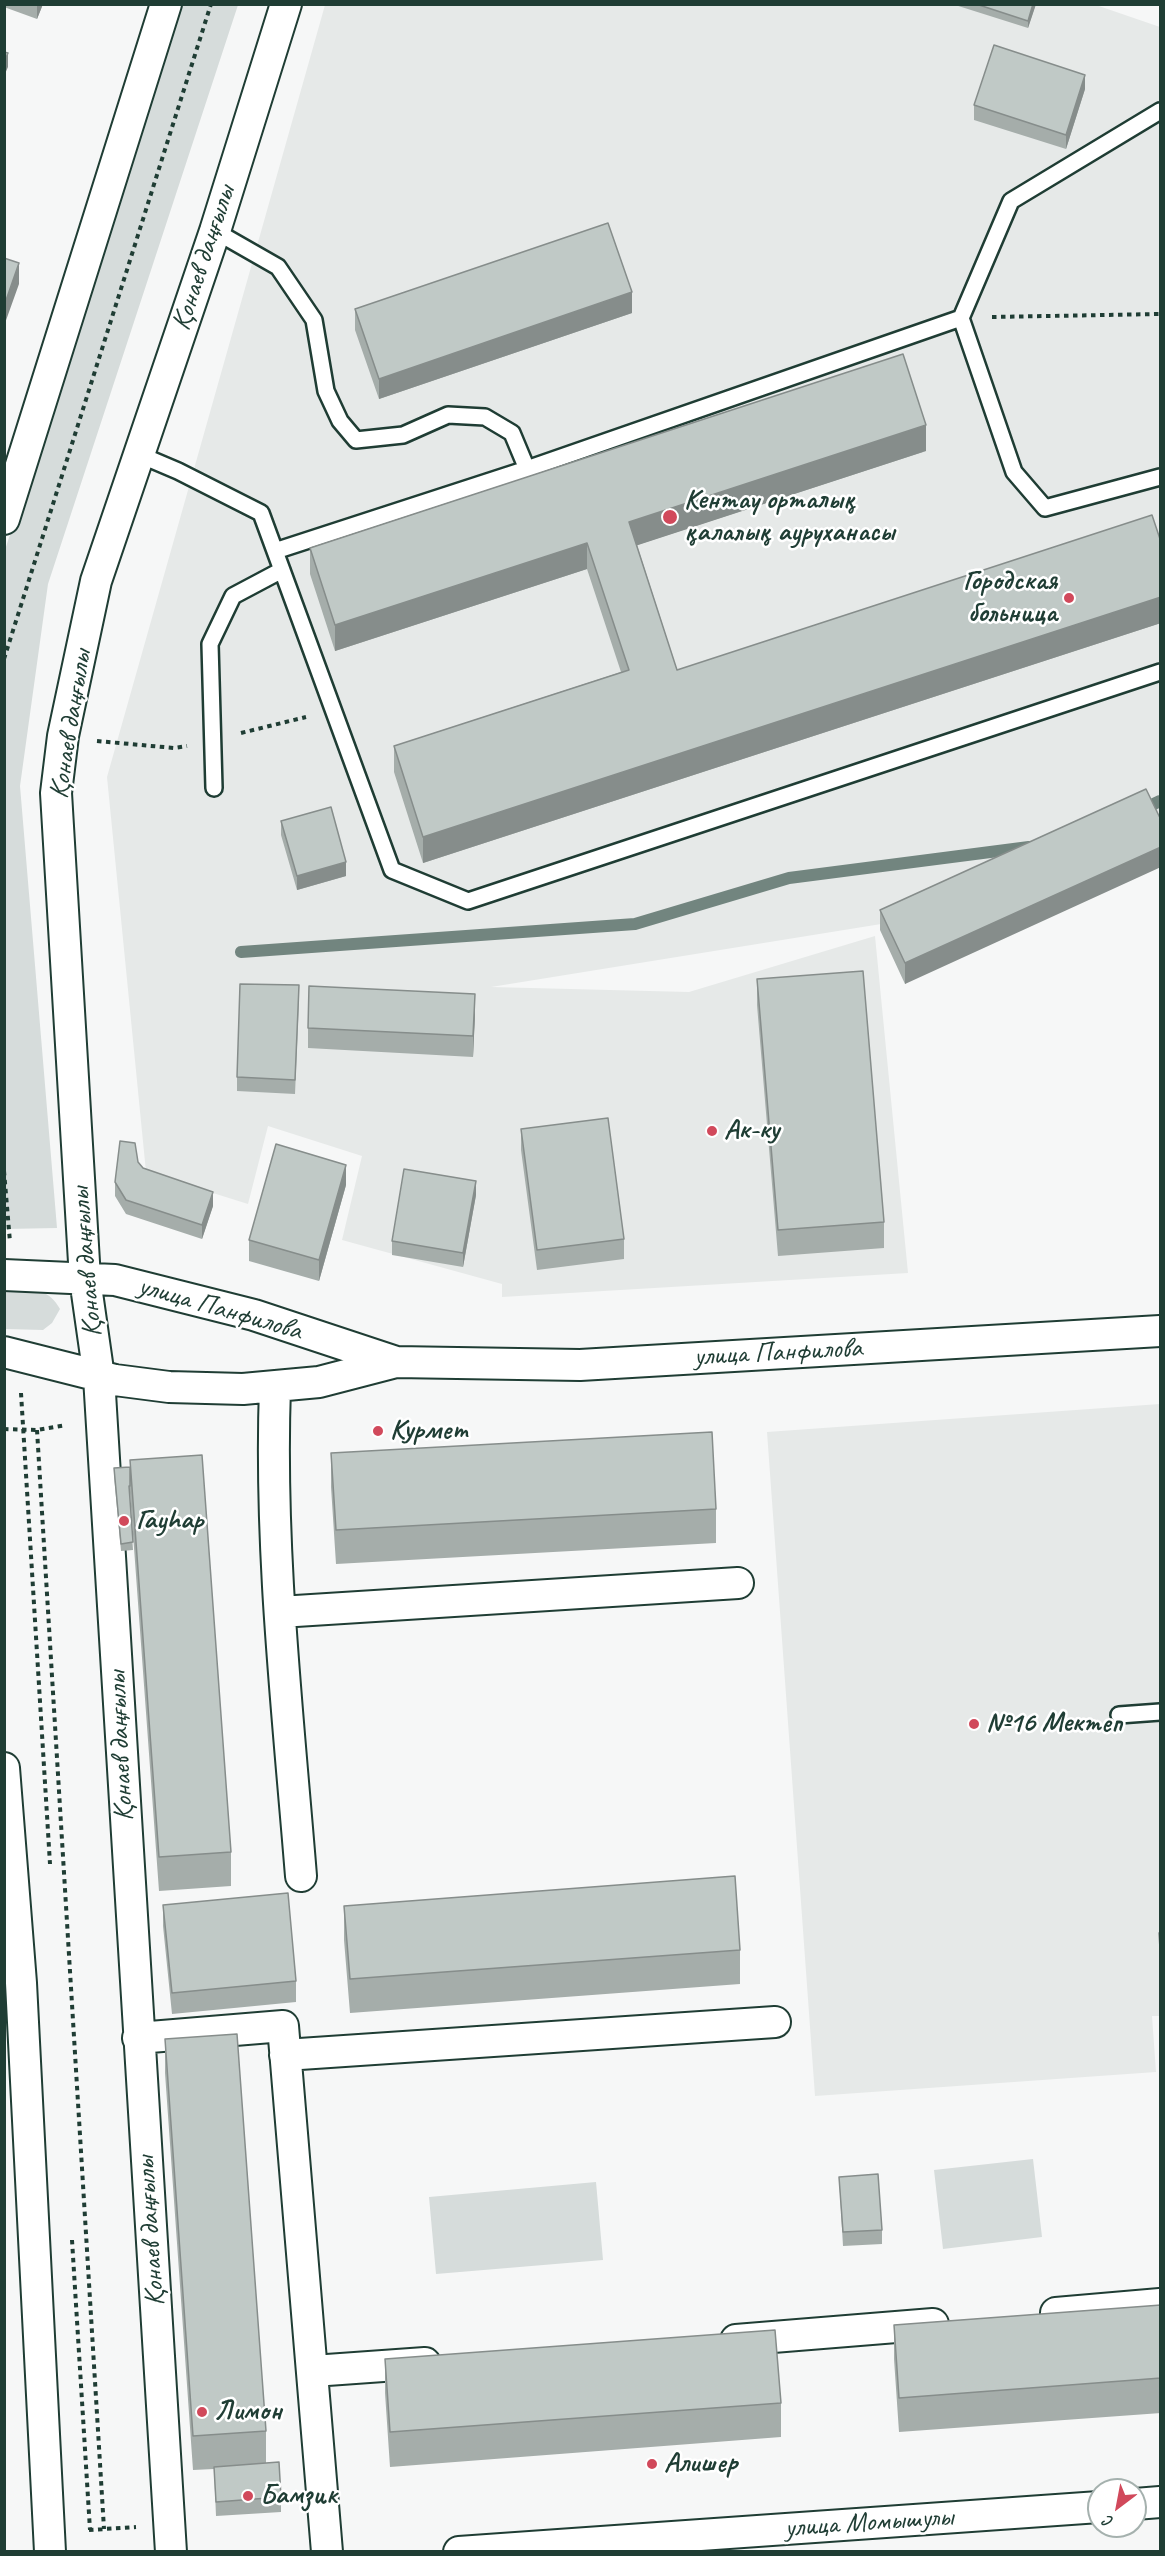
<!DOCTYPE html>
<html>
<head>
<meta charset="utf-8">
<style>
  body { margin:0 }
  #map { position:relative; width:1165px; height:2556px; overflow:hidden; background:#f6f7f7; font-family:Caveat,sans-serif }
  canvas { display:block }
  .frame { position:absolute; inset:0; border:6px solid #1f3d34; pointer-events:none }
  .north { position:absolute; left:1087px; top:2478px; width:60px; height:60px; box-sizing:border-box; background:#fff; border:2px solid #a5b1ae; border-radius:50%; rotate:212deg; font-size:16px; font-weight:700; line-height:24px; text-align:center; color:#1f3d34 }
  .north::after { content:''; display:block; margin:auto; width:21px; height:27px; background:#d1495b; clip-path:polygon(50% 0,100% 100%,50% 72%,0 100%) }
</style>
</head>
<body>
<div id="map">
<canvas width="1165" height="2556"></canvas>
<div class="frame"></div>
<div class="north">С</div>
</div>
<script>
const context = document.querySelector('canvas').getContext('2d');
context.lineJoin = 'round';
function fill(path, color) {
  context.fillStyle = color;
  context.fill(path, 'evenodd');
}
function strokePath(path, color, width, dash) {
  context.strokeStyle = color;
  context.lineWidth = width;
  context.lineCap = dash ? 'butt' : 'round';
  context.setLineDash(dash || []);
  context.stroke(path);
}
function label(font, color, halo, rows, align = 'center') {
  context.font = font + ' Caveat,sans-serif';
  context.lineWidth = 5;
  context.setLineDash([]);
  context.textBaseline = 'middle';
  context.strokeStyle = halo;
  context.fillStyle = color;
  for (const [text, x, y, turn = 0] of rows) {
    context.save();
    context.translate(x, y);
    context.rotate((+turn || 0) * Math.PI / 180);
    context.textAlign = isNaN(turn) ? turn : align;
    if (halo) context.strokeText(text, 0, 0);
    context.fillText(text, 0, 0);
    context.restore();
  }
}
const built = new Path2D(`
  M1093 4 1160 27V843L1036 899 491 987 689 992 875 936 908 1273 502 1297V1284L342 1240 362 1156 268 1126 248 1204 146 1172 107 777 325 5Z
  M1160 1404V2016H1152L1156 2072 815 2096 767 1432Z`);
const green = new Path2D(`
  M179 5H238L48 584 20 786 57 1228 5 1229V550Z
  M4 1289C29 1290 47 1285 60 1309L52 1323 43 1330 5 1329Z
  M1033 2159 1042 2237 943 2249 934 2170Z
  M596 2182 603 2260 436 2274 429 2197Z`);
const stream = new Path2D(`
  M1141 810 1160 801
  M241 952 635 924 789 878 1029 847`);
const path = new Path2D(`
  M992 317 1160 314
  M4 659 211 4
  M241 733 306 717
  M97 741 174 748 187 746
  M4 1171 10 1242
  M21 1393 50 1864
  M4 1429 37 1430 66 1425
  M37 1430 104 2529
  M72 2240 90 2530
  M89 2530 136 2527`);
const lane = new Path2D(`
  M215 231 278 267 314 320 326 391 340 421 356 440 403 435 448 415 485 417 512 433 527 469
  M961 318 1011 201 1160 111
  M138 454 178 471 261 513 392 870 468 901 1160 672
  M275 551 527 469 961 318 1014 472 1045 508 1160 477
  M214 788 210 644 233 596 282 570
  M1119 1715 1160 1712`);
const street = new Path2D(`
  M4 519 166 4
  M4 1275 115 1280 254 1315 396 1362
  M4 1352 115 1380 169 1387 243 1389 319 1382 396 1362 580 1365 1160 1331
  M275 1387C269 1550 288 1714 301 1876
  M280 1612 738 1583
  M4 1768 21 1983 50 2552
  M138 2038 283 2026 327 2552
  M285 2055 775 2022
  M1056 2313 1160 2304
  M736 2340 933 2324
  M313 2371 425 2363
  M1135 2504 1160 2502
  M171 2552 99 1377 85 1279 56 793 63 736 96 581 215 231 286 4
  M459 2552 1099 2507`);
const wall = new Path2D(`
  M4 4H43L37 19 4 7Z
  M952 4H1036L1028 28Z
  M1085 89 1066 149 974 120V105Z
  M355 309 632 313 379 399 355 330Z
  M926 451 637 545 677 670 1161 542V623L423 863 394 772V746L621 672 587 569 335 651 310 574V548Z
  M1146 789 905 984 880 930V910Z
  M281 821 346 876 297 890 281 835Z
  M757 979 884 1222V1248L778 1256 757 1005Z
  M299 1000 295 1094 237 1091V1077Z
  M475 1014 473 1057 308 1048V1028Z
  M521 1129 624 1239V1259L537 1270 521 1150Z
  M138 1162 143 1168 213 1206 202 1239 126 1214 115 1196V1182Z
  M346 1185 319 1281 249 1261V1240Z
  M476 1195 463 1267 392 1255V1241Z
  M331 1453 716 1509V1543L336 1564 331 1487Z
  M130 1460 231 1852V1886L159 1891 130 1493H129L133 1550 121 1551 114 1476V1468L130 1467Z
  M163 1905 296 1981V2002L172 2014 163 1926Z
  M344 1906 740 1950V1984L350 2013 344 1940Z
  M165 2039 266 2431V2463L281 2497V2512L216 2516 214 2469 193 2470 165 2073Z
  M839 2177 882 2230V2244L843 2246Z
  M1161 2305V2413L899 2432 894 2359V2325Z
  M385 2359 781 2403V2437L390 2467 385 2393Z`);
const shadedWall = new Path2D(`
  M38 4H43L37 19V5Z
  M1033 4H1036L1028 28V21Z
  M8 53V67L4 76V62Z
  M1085 75V89L1066 149V135Z
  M19 263V284L4 326V306Z
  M632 292V313L379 399V379Z
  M926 425V451L629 548V522Z
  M587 543V569L335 651V625Z
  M1161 597V623L423 863V837Z
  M1161 847V867L905 984V963Z
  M346 862V876L297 890V876Z
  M475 994V1014L473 1057V1036Z
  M346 1165V1185L319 1281V1260Z
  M476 1181V1195L463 1267V1253Z
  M213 1192V1206L202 1239V1225Z`);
const building = new Path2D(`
  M976 4H1033L1028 21Z
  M994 45 1085 75 1066 135 974 105Z
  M4 52 8 53 4 62Z
  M608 223 632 292 379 379 355 309Z
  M4 258 19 263 4 306Z
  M903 354 926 425 629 522 677 670 1152 515 1161 542V597L423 837 394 746 629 670 587 543 335 625 310 548Z
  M1146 789 1161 820V847L905 963 880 910Z
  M331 807 346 862 297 876 281 821Z
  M863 971 884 1222 778 1230 757 979Z
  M240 984 299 985 295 1080 237 1077Z
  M309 986 475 994 473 1036 308 1028Z
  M608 1118 624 1239 537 1250 521 1129Z
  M120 1141 135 1143 138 1162 143 1168 213 1192 202 1225 126 1200 115 1182Z
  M276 1144 346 1165 319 1260 249 1240Z
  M404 1169 476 1181 463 1253 392 1241Z
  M712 1432 716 1509 336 1530 331 1453Z
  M202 1455 231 1852 159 1857 130 1460Z
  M130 1467V1486H129L133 1542 121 1544 114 1468Z
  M735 1876 740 1950 350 1979 344 1906Z
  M288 1893 296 1981 172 1993 163 1905Z
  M1161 1932V1964L1159 1933Z
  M237 2034 266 2431 193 2436 165 2039Z
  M878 2174 882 2230 843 2232 839 2177Z
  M1161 2305V2378L899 2398 894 2325Z
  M775 2330 781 2403 390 2432 385 2359Z
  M279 2462 281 2497 216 2502 214 2467Z
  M1126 2551H1152V2552H1126Z`);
const markers = [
  [670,517,8,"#d1495b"],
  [1069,598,6,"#d1495b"],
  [712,1131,6,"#d1495b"],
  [378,1431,6,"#d1495b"],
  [124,1521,6,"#d1495b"],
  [974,1724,6,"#d1495b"],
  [202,2412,6,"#d1495b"],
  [652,2464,6,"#d1495b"],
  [248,2496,6,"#d1495b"]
];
const streetNames = [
  ["Қонаев даңғылы",204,258,-72],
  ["Қонаев даңғылы",71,724,-81],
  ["Қонаев даңғылы",87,1262,-95],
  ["улица Панфилова",220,1309,16],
  ["улица Панфилова",778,1353,-3],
  ["Қонаев даңғылы",121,1746,-93],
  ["Қонаев даңғылы",151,2231,-94],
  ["улица Момышулы",869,2523,-4]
];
const poiNames = [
  ["Кентау орталық",684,501],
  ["қалалық ауруханасы",684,533],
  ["Городская",1057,582,"right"],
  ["больница",1057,614,"right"],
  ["Ак-ку",724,1131],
  ["Курмет",390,1431],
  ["Гауһар",136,1521],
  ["№16 Мектеп",986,1724],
  ["Лимон",214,2412],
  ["Алишер",664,2464],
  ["Бамзик",260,2496]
];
fill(built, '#e6e9e8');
fill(green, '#d6dcdb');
strokePath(stream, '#72857f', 12);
strokePath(lane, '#1f3d34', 20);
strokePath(street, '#1f3d34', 34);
strokePath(path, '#1f3d34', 4, [4.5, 4.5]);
strokePath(lane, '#fff', 15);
strokePath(street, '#fff', 30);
fill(wall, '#a5adaa');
fill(shadedWall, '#868d8b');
fill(building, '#c0c9c6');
strokePath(building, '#868d8b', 1.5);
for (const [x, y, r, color] of markers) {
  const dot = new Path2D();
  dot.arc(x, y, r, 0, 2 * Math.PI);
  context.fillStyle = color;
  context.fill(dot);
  strokePath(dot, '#fff', 2);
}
label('28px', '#1f3d34', '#fff', streetNames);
label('bold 28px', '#1f3d34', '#fff', poiNames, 'left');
</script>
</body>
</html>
